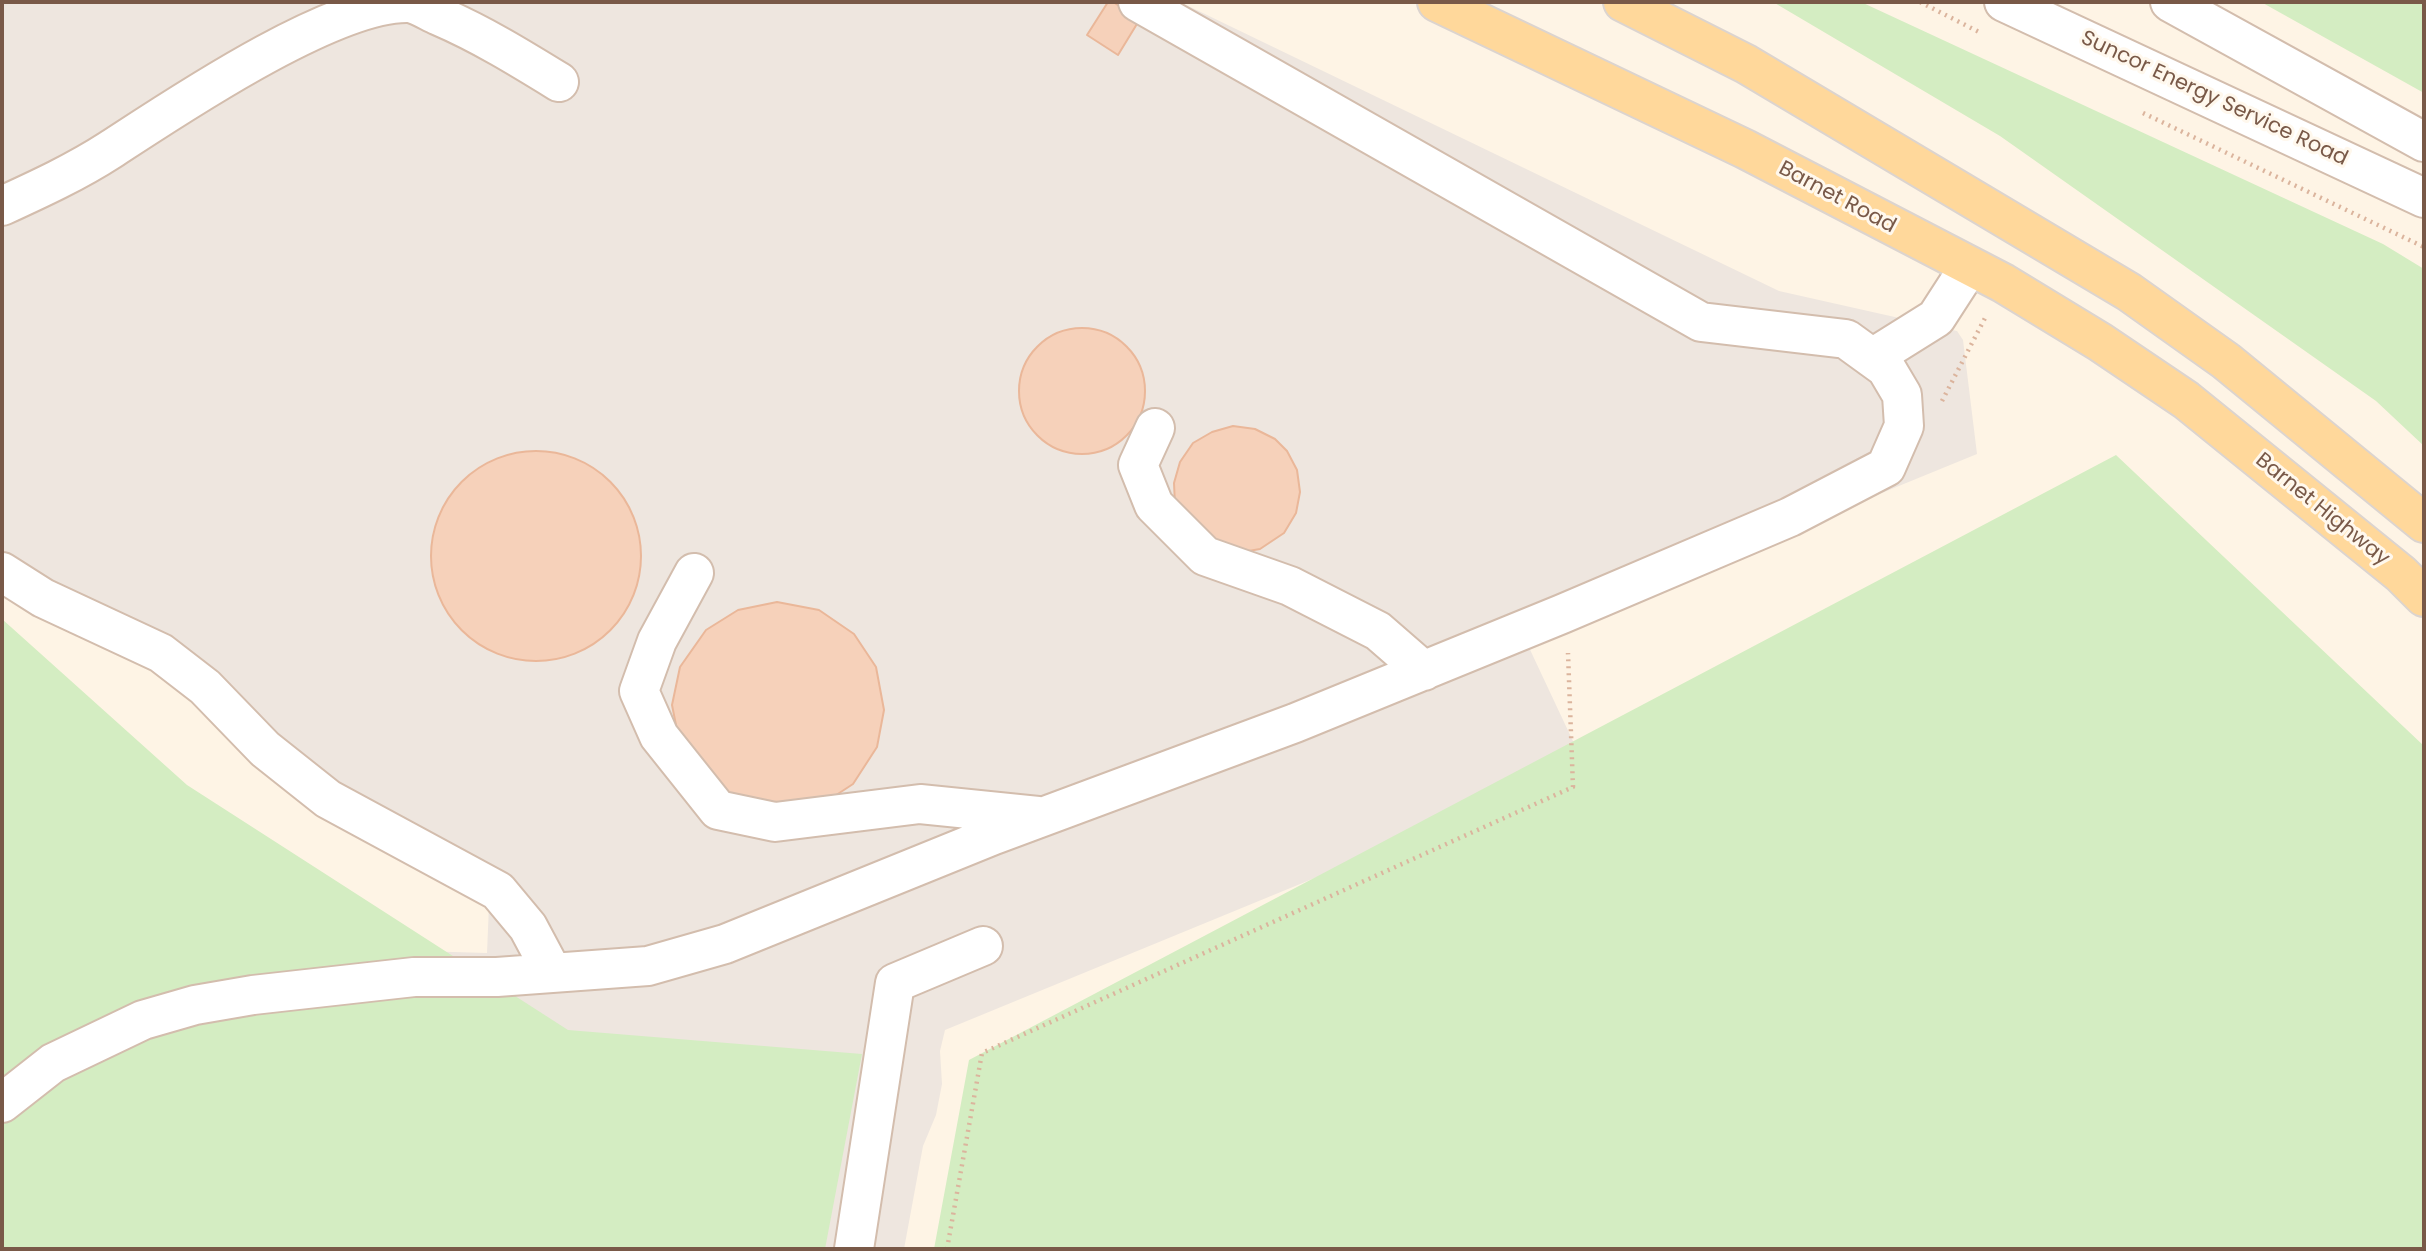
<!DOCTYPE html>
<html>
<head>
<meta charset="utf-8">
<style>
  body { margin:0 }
  #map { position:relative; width:2426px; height:1251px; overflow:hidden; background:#fef4e5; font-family:Poppins,sans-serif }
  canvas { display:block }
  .frame { position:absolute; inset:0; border:4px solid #795948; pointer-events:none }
</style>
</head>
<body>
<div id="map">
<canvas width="2426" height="1251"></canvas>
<div class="frame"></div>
</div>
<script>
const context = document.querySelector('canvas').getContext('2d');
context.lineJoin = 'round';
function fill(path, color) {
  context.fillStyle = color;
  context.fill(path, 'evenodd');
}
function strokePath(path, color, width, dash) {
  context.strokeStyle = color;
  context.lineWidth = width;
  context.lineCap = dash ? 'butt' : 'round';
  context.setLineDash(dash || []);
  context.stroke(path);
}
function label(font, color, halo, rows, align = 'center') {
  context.font = font + ' Poppins,sans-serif';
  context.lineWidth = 6;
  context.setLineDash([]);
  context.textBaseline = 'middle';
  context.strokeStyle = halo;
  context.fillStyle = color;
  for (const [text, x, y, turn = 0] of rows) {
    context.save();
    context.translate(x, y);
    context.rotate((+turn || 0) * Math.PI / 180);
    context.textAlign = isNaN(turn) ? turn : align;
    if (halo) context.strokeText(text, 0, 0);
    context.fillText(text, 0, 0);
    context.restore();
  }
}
const industrial = new Path2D(`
  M2 2H1180L1779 291 1957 331 1963 340 1977 454 1525 639 1579 754 1468 815 945 1030 940 1051 942 1084 936 1115 923 1146 904 1249H2V1072L419 951 487 953 489 905 167 673 2 588Z`);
const green = new Path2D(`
  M1773 2H1861L2383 244 2424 269V446L2376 401 2000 136Z
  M2261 2H2424V93Z
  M2116 455 2424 746V1249H934L969 1060Z
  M2 619 187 785 568 1030 862 1054 825 1249H2Z`);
const building = new Path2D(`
  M1108 2H1113L1140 19 1118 55 1087 35Z
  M1019 391a63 63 0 1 1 126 0a63 63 0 1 1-126 0Z
  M1233 426 1255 429 1275 439 1287 451 1297 470 1300 492 1296 513 1284 533 1260 549 1237 553 1184 525 1175 505 1174 483 1180 462 1193 443 1212 432Z
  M431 556a105 105 0 1 1 210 0a105 105 0 1 1-210 0Z
  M777 602 819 610 854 634 876 667 884 710 877 747 853 784 821 805 739 807 681 750 672 705 680 667 706 630 738 610Z`);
const path = new Path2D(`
  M1920 2 1979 32
  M2143 113 2424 247
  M1942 401 1985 318
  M947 1249 982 1053 1573 787 1568 653`);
const minor = new Path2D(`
  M2004 2 2424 198
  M2170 2 2424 142
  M2 206C39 189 76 172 110 150 173 109 334 0 410 3 419 5 430 12 439 16 481 34 520 58 559 82
  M1872 358 1936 318 1969 267
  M1155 428 1138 465 1154 505 1205 556 1290 586 1378 631 1424 671
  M2 572 43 598 161 653 205 687 265 749 328 799 498 891 528 927 552 972
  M694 573 657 641 639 691 659 736 718 810 775 822 920 804 1038 816
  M2 1103 53 1063 143 1020 195 1005 253 995 414 977H497L648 966 725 944 994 835 1295 723 1562 614 1790 517 1886 467 1904 426 1902 395 1886 368 1846 339 1701 322 1138 2
  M854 1249 895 983 983 946`);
const major = new Path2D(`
  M1437 2 1745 149 2003 283 2100 342 2186 400 2401 574 2424 597
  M1623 2 1746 64 2129 292 2226 361 2424 523`);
const streetNames = [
  ["Suncor Energy Service Road",2214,99,25],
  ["Barnet Road",1837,198,28],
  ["Barnet Highway",2322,510,39]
];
fill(industrial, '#eee6df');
fill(green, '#d4edc2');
fill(building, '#f6d1ba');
strokePath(building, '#eab799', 2);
strokePath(minor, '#d3bdad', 42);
strokePath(major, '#dcd4cf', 42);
strokePath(path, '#dbb49d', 4.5, [2, 5]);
strokePath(minor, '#fff', 38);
strokePath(major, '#ffd89b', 38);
label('21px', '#795948', '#fff8ed', streetNames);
</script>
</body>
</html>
